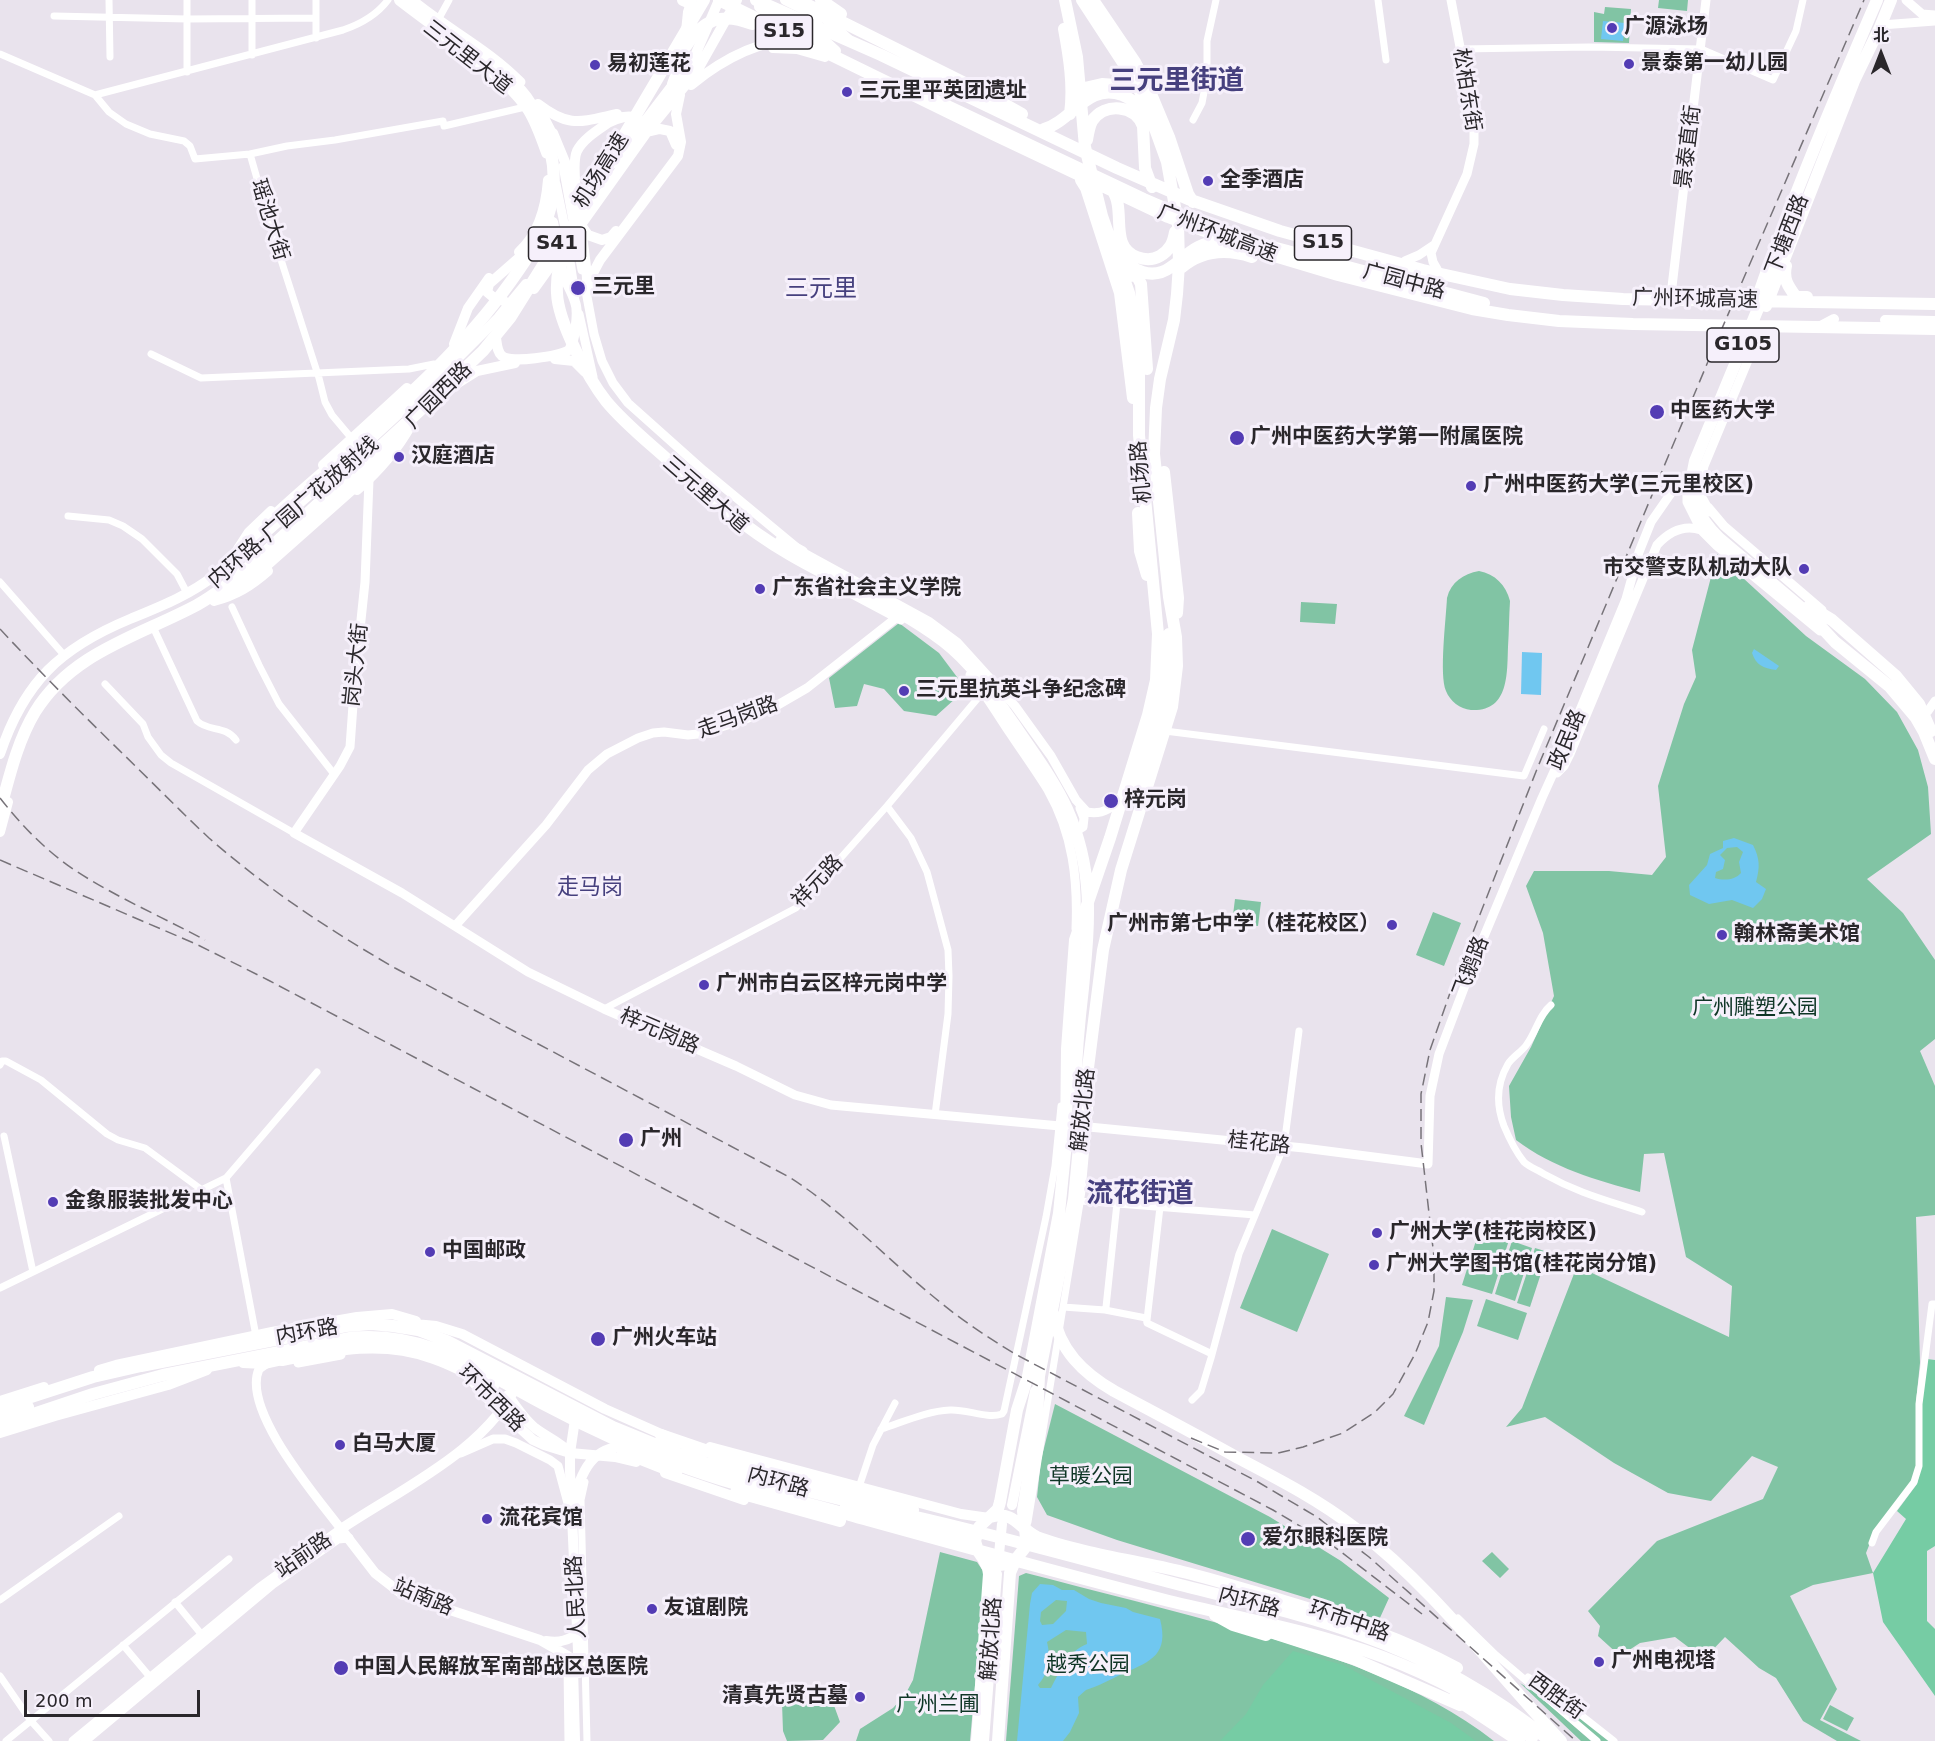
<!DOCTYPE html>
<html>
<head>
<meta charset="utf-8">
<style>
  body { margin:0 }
  #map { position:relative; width:1935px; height:1741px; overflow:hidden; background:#e9e3ed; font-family:"DejaVu Sans","Noto Sans SC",sans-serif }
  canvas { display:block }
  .north { position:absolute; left:1851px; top:24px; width:60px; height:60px; -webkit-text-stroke:4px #f6f0fb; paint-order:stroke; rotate:0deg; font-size:16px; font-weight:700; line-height:24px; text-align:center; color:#2a272b }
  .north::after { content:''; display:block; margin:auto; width:21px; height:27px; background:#2a272b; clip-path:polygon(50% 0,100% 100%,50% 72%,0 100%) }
  .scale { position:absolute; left:24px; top:1690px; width:176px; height:27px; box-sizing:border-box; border:3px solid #2a272b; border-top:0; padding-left:8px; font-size:18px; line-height:21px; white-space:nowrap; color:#2a272b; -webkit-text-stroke:4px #f6f0fb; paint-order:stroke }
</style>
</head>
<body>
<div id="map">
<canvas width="1935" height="1741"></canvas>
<div class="north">北</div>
<div class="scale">200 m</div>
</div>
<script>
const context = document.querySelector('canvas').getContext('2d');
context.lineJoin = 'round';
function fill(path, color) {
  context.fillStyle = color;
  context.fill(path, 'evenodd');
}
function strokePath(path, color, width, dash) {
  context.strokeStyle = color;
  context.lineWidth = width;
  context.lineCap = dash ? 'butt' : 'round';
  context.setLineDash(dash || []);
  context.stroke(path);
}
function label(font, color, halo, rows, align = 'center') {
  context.font = font + ' "DejaVu Sans","Noto Sans SC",sans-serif';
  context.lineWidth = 6;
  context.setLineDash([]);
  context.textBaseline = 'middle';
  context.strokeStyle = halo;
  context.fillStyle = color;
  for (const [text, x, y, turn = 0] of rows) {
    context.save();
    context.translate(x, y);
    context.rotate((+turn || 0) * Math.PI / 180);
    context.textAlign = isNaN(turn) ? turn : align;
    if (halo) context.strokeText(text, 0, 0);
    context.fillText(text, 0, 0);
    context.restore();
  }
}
const green = new Path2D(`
  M1659 0H1688L1687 11 1658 8Z
  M1605 7 1631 9 1629 43 1594 42V12L1604 14Z
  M1717 554 1806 636 1865 679 1897 712 1918 750 1928 787 1931 834 1867 879 1903 913 1935 960V1039L1920 1051 1935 1086V1215L1916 1217 1920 1363 1916 1402 1918 1465 1913 1482 1874 1533 1866 1553 1873 1573 1813 1585 1790 1596 1837 1689 1820 1720 1861 1741H1837L1803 1721 1776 1678 1759 1668 1725 1637 1704 1659 1675 1637 1640 1643 1620 1656 1598 1636 1600 1626 1588 1611 1657 1541 1763 1499 1778 1467 1752 1456 1711 1501 1668 1493 1614 1463 1545 1417 1506 1427 1522 1408 1577 1266 1729 1337 1732 1286 1686 1257 1664 1153 1644 1154 1640 1192C1596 1180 1553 1168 1516 1140L1511 1117 1509 1086 1531 1047 1554 996 1543 933 1526 886 1534 871H1609L1652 875 1666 857 1658 786 1684 704 1696 677 1692 650Z
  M1479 571C1495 574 1506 585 1510 601 1509 616 1509 632 1508 647 1507 674 1509 712 1471 710 1460 709 1450 701 1446 691 1439 675 1446 619 1447 598 1451 582 1463 574 1479 571Z
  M1301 602 1337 604 1335 624 1300 622Z
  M899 623 939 653 966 689 936 716 904 711 884 689 864 684 857 706 835 708 829 678Z
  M1235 899 1261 902 1258 926 1232 923Z
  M1433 912 1461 923 1444 966 1416 955Z
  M1272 1229 1329 1254 1297 1332 1240 1308Z
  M1479 1231 1509 1240 1492 1294 1462 1285Z
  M1512 1241 1532 1248 1515 1301 1495 1294Z
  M1535 1248 1548 1252 1530 1307 1517 1303Z
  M1446 1297 1473 1300 1463 1332 1424 1425 1404 1416 1439 1346Z
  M1486 1299 1527 1313 1518 1340 1477 1326Z
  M1055 1404 1270 1517 1341 1561 1389 1598 1379 1620 1117 1540 1047 1515 1037 1497 1041 1460Z
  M940 1552 977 1562 985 1574 970 1741H856L860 1729 893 1708 905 1695 913 1680Z
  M1492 1552 1509 1569 1500 1578 1482 1561Z
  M1026 1573C1099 1592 1173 1610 1246 1631 1333 1656 1422 1685 1494 1741H1006L1019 1576Z
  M1520 1683 1536 1693 1591 1741H1581Z
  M1540 1688H1542L1612 1741H1599Z
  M832 1700 840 1722 823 1740 787 1741 783 1731 782 1703Z
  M1830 1705 1854 1718 1847 1731 1823 1719Z`);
const forest = new Path2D(`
  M1927 1359 1935 1360V1546L1927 1551V1621L1935 1629V1696L1883 1622 1873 1573 1906 1519 1897 1511 1917 1484 1921 1466V1404Z
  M1293 1651 1343 1665 1451 1723 1476 1741H1220L1246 1714 1263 1685Z`);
const water = new Path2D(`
  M1603 21 1625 23 1623 41 1601 39Z
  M1754 649 1779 666 1776 670C1763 668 1756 665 1752 653Z
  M1522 652 1542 653 1541 695 1521 694Z
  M1734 838 1753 845C1760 859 1760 867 1756 882L1766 889 1762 899 1753 908 1732 900 1709 904 1690 895 1689 885 1707 865 1710 854 1723 848V841ZM1737 847 1743 852 1739 862 1741 873C1735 880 1724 881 1715 878L1716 872 1723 869 1725 860 1720 855 1727 848Z
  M1040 1584 1053 1585 1062 1590H1074L1089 1599 1101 1603 1126 1608 1133 1612 1160 1619C1169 1654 1152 1661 1124 1673 1111 1679 1099 1686 1086 1690L1078 1697 1079 1713 1070 1732 1063 1741H1017L1030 1604 1032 1593ZM1056 1600 1067 1601 1066 1611 1053 1624 1042 1625 1040 1621 1041 1612ZM1066 1630 1086 1632 1087 1644C1068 1651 1060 1671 1051 1688H1040L1038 1685C1049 1673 1051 1658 1047 1642Z`);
const street = new Path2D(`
  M109 0 110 57
  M316 0V38
  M1378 0 1386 60
  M54 16 187 19 316 18
  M438 20 449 0
  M1460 49 1589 47 1701 49 1773 80 1796 31 1803 0
  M0 54 95 95 109 112 126 124 150 134 184 141 190 146 195 159 250 154 274 238 319 378 325 402 332 415 353 440
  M252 55V0
  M187 72V0
  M95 95 343 30C361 24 376 16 388 0
  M1193 120 1202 103 1207 76V41L1216 0
  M250 154 287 146 335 140 443 121 444 126 525 107
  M151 354 201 378 409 369 434 364
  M68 516 109 520 123 526 142 539 177 574 187 593
  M0 582 64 655
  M232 607 259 665 279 704 334 774
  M154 629 197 721C209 732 225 725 236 740
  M105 684 143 724 148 737 161 755 171 763 294 833
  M1165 731 1524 776 1544 729
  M887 806 911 838 927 872 948 950 949 976 948 1014 935 1115
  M1551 1005C1539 1015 1536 1032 1527 1044 1522 1052 1513 1056 1508 1064 1497 1083 1496 1105 1504 1126 1509 1138 1516 1152 1524 1162 1529 1167 1538 1170 1544 1174 1578 1193 1606 1200 1642 1212
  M604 1009 796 908 887 806 983 692
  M0 1065 2 1061H6L41 1080 107 1134 118 1140 145 1148 202 1190
  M4 1136 33 1272
  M226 1178 256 1336
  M1081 1201 1255 1215
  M0 1288 226 1178 317 1072
  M1063 1307 1105 1310 1146 1318 1147 1323 1212 1354
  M1106 1307 1117 1203
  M1147 1320 1160 1207
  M1192 1400 1201 1391 1211 1358 1239 1254 1284 1146 1299 1031
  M881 1429C903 1422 927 1411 950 1410 967 1409 986 1419 1002 1414L1004 1411 1046 1217 1055 1166 1061 1106
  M585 1482 581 1500 587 1741
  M859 1487 873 1445 895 1403
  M1028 1522 1082 1191 1092 1079
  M1872 1543 1876 1532 1914 1482 1919 1466V1404L1932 1304H1935
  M0 1600 119 1516
  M175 1602 202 1635
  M1458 1618 1496 1655 1597 1741
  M123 1645 150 1677
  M0 1676 31 1721 49 1741
  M1528 1677 1562 1700 1614 1741
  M6 1741 229 1559
  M568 1741 567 1667 570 1658`);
const secondary = new Path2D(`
  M413 0C448 29 489 49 521 82
  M1906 0 1922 14 1935 15
  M1881 25 1935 21
  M445 40C473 60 504 78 525 107 535 121 540 138 546 154
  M538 105 555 138
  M563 166 582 270
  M556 184 565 228 575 295
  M1405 261 1419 255 1434 245
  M1437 269 1433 262 1431 253 1467 174 1474 144V120L1451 0
  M585 286 594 334 602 361 613 383 628 403 703 470 802 552 930 622 957 642 1015 706 1051 756 1076 800 1087 812C1102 815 1112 809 1121 797
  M1671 295 1706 0
  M579 314 593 377
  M1736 351 1739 329
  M1687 478V502L1701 530 1717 546 1820 631
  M369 480 365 582 355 677 350 747 340 766 294 833 402 893 528 972 604 1009 736 1066 795 1095 831 1105 1060 1126
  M1702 494 1701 480 1704 466 1751 353 1759 337 1766 329
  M1708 507 1724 526 1822 610
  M839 587 901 620
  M970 675C986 694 998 716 1012 736 1024 754 1037 772 1048 790 1073 834 1078 880 1076 929
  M1920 716 1928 711 1935 701
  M1557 773 1564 766 1570 754 1657 545C1669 532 1683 524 1701 530
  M1070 830H1078L1083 827 1084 818 1080 808
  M455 926 546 825 588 770 607 754 638 738 653 733 664 732 688 735 698 734 741 721 776 706 807 688 896 618
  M1089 1127 1304 1148 1428 1164 1430 1096 1439 1054 1480 946 1542 798 1561 756 1626 599 1639 552 1651 522 1676 486C1696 480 1702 498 1710 512
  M298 1363 341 1355
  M461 1453 493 1439H505L516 1443 550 1460 558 1466 568 1503
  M73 1741 259 1588 341 1529C317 1497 241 1410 259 1369L266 1364
  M85 1741 273 1584 338 1539 349 1538`);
const primary = new Path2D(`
  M759 0V7L767 13 823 39 836 51
  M785 0 821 18
  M822 15 848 39
  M773 48 797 49 825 57
  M672 84 684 51 688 12 692 0
  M691 85C722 60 761 38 802 40
  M918 91 1144 198 1211 227 1250 240
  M538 104C569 128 580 122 617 114
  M647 132 660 129 670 131 676 145
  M553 133 572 179
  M612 164 671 87 690 67 719 0
  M542 225 547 220 553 222 558 246
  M583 228 588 235 602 240 611 237 616 231
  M575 233 647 132 697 71 737 0
  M519 252C539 234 546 206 548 180
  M587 281C587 252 568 171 577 151 583 139 598 130 608 123 617 118 631 113 639 120
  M534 289 562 250
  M587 293 591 277 600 260 678 156 681 142 676 114 680 95
  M504 301 493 297 487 292 489 284 529 249
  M1885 320 1935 321
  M1817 328 1834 319
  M496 338C497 344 497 352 502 356 511 364 559 356 569 350 575 341 579 312 575 302 571 288 563 280 561 265
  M454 344 468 308 489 278
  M555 359 574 361 585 372
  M453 363 498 318 526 284
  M450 388 477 371 515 363
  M323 465 407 388
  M357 490C379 471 397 450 411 425
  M238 549 249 532 271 511
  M214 601C236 595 251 586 268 571
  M0 754C24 682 60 648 130 619 159 607 190 595 215 575 248 550 278 522 309 495 351 458 392 420 433 382
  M0 832 8 802
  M404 1323 436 1326 462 1334 605 1409 668 1437
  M243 1363 264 1364 282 1360
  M99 1370 116 1365 272 1332 357 1317 392 1314 416 1321
  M464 1372 488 1399 533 1440 544 1445 570 1453 615 1457 636 1462
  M519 1381C487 1450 402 1488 341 1529L375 1573 402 1594 540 1640 568 1656 572 1661 573 1667 575 1741
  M508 1395C516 1407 524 1419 535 1428 548 1438 559 1441 570 1453
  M0 1401 44 1387
  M576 1413 570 1453V1471L579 1673
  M0 1433 55 1416 168 1385 207 1370
  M710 1447 961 1514 989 1518
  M665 1473 744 1500
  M572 1505C582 1472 590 1445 631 1446
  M1012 1505 1035 1391
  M845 1506 975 1541
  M999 1554 1002 1524
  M546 1641C559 1643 569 1641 579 1632
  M984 1741 997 1574`);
const highway = new Path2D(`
  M683 0 690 3
  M719 0 995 135 1168 217 1251 249 1338 275 1472 309 1508 315 1559 321 1633 324 1935 329
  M756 0 881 55 1117 168 1188 199 1280 231 1423 270 1510 289 1563 295 1623 299 1935 304
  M798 0 981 91 1022 114
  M821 0 841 14
  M1065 0 1077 57 1085 147 1102 216 1129 293 1136 329 1139 373V435L1158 634 1156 680 1148 715 1110 838 1075 940 1067 1049 1066 1143 1059 1213 1028 1376 1017 1410 1000 1502 998 1509 979 1527 975 1541 978 1551 982 1557 989 1562 999 1565 1008 1564 1016 1559 1024 1549 1026 1538 1023 1511 1037 1420 1039 1376 1074 1199 1082 1115 1103 950 1121 870 1172 707 1177 666 1176 637 1169 597 1154 454 1156 408 1160 379 1174 320 1177 294 1179 264 1178 224 1167 162 1145 101 1131 75 1082 0
  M1093 0 1135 62 1149 89 1169 137 1188 194 1193 202
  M1064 29C1069 56 1074 86 1070 114
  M1878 32 1891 0
  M686 46C703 19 722 12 752 24
  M1076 90 1102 84 1130 86 1141 83
  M1044 129C1072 121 1088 82 1122 95 1132 99 1141 106 1148 115
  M1087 140C1088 134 1089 127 1092 121 1105 102 1135 105 1143 126L1145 168 1152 187
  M1081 180 1086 188 1120 293 1133 398
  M1112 190C1127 210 1108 246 1137 257 1145 260 1153 260 1160 256 1170 250 1173 243 1175 232
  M589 197C573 226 555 259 557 293 558 322 588 378 606 401 624 423 647 441 668 460 706 494 744 528 789 554 838 583 897 606 943 641 973 664 994 696 1016 727 1034 754 1054 780 1067 809 1095 872 1089 923 1083 988 1079 1022 1076 1056 1075 1090
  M584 203 704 0
  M1246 240 1484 303
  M1119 253C1131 271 1152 281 1171 267 1180 261 1188 252 1198 247 1206 243 1216 241 1225 240
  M1786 266C1783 279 1788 286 1796 297H1807
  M1181 268C1202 250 1228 249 1252 257
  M1126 275 1137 276 1141 284 1147 369
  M1764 294 1695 461C1687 492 1696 516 1719 538L1811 616 1835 642 1889 686 1916 718 1924 732 1935 759
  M1746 296H1758C1793 196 1835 97 1877 0
  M1766 306 1854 81 1881 25
  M430 391 441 380 457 355
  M1164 472 1178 598 1177 613
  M1138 513 1140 551 1147 575
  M781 541 802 552
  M234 559C261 526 293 499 325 471 390 412 458 355 509 284 526 260 543 237 550 209 560 171 549 128 526 97 506 71 477 56 452 38 434 26 417 13 400 0
  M223 596 240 586 258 572 355 486 397 440
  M1809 606 1832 620 1896 676 1919 704 1931 731
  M1138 784 1161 708 1169 634
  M0 811C9 778 17 742 35 712 72 652 139 636 197 605 220 592 240 575 259 558L439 393 483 351 510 318 567 227
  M1053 1313C1059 1350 1083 1373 1114 1391 1155 1413 1197 1435 1238 1458 1278 1479 1319 1500 1355 1528 1434 1588 1493 1669 1561 1741
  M282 1360C332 1350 381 1339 431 1357 453 1364 473 1376 493 1386
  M0 1407 93 1377 141 1366 346 1326 371 1324 393 1326 418 1330 447 1341 613 1427 679 1454 705 1463C786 1487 868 1506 950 1525 1024 1543 1096 1563 1169 1582 1233 1599 1299 1612 1361 1635 1429 1659 1494 1695 1550 1741
  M0 1415 28 1407
  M0 1425 93 1394 163 1375 350 1338C429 1330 483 1373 549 1407 590 1429 632 1448 676 1464 737 1487 801 1501 864 1519 965 1547 1067 1575 1169 1601 1241 1618 1313 1631 1383 1657 1436 1677 1486 1704 1532 1738
  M661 1435 728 1458 892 1503 913 1510
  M623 1452 676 1473
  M736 1492 840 1521
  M990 1517C1015 1510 1019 1529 1037 1537 1053 1543 1069 1547 1085 1551 1118 1559 1151 1564 1183 1572 1217 1580 1250 1591 1284 1601 1344 1619 1402 1638 1457 1668
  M1215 1615 1233 1625 1266 1635
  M1261 1629 1354 1659 1460 1705
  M1454 1698 1519 1741
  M977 1741 989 1574 988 1568 983 1558
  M998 1741 1010 1573 1016 1559`);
const rail = new Path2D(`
  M0 629C39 671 80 712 121 752 150 780 179 810 209 838 266 888 329 930 395 968L789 1177C843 1211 886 1258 935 1298 960 1319 987 1337 1015 1354L1258 1482 1317 1517 1369 1557 1576 1741
  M0 798C22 826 46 851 76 871 116 897 162 917 205 940
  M0 860 196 944 268 980 1273 1510 1332 1545 1422 1614
  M1191 1438 1225 1452 1278 1453 1303 1447 1343 1433 1375 1412 1393 1394 1415 1354 1428 1322 1434 1291V1257L1421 1143V1094L1430 1050 1457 973 1537 769 1720 333 1864 0`);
const markers = [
  [1612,28,6,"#533cb4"],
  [1629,64,6,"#533cb4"],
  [595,65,6,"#533cb4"],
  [847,92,6,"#533cb4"],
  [1208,181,6,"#533cb4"],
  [578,288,8,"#533cb4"],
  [1657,412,8,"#533cb4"],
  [1237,438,8,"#533cb4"],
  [399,457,6,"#533cb4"],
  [1471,486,6,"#533cb4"],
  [1804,569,6,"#533cb4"],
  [760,589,6,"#533cb4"],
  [904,691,6,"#533cb4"],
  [1111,801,8,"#533cb4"],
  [1392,925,6,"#533cb4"],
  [1722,935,6,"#533cb4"],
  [704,985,6,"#533cb4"],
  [626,1140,8,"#533cb4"],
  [53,1202,6,"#533cb4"],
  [1377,1233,6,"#533cb4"],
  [430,1252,6,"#533cb4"],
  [1374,1265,6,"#533cb4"],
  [598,1339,8,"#533cb4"],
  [340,1445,6,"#533cb4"],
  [487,1519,6,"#533cb4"],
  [1248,1539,8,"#533cb4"],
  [652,1609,6,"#533cb4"],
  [1599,1662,6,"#533cb4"],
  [341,1668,8,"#533cb4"],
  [860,1697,6,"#533cb4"]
];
const shields = [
  [784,32,57],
  [1323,243,57],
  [557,244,57],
  [1743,345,72]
];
const shieldNames = [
  ["S15",784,32],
  ["S15",1323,243],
  ["S41",557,244],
  ["G105",1743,345]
];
const poiNames = [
  ["广源泳场",1624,28],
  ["景泰第一幼儿园",1641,64],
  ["易初莲花",607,65],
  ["三元里平英团遗址",859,92],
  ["全季酒店",1220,181],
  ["三元里",592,288],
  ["中医药大学",1670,412],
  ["广州中医药大学第一附属医院",1250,438],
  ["汉庭酒店",411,457],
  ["广州中医药大学(三元里校区)",1483,486],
  ["市交警支队机动大队",1792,569,"right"],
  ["广东省社会主义学院",772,589],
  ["三元里抗英斗争纪念碑",916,691],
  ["梓元岗",1124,801],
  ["广州市第七中学（桂花校区）",1380,925,"right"],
  ["翰林斋美术馆",1734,935],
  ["广州市白云区梓元岗中学",716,985],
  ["广州",640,1140],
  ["金象服装批发中心",65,1202],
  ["广州大学(桂花岗校区)",1389,1233],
  ["中国邮政",442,1252],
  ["广州大学图书馆(桂花岗分馆)",1386,1265],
  ["广州火车站",612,1339],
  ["白马大厦",352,1445],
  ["流花宾馆",499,1519],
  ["爱尔眼科医院",1262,1539],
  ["友谊剧院",664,1609],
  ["广州电视塔",1611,1662],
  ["中国人民解放军南部战区总医院",354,1668],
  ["清真先贤古墓",848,1697,"right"]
];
const streetNames = [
  ["三元里大道",467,58,38],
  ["松柏东街",1466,90,81],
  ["景泰直街",1689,147,-83],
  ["机场高速",602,171,-58],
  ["瑶池大街",269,220,73],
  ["广州环城高速",1217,234,21],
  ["下塘西路",1788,235,-69],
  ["广园中路",1404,282,15],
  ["广州环城高速",1695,300,1],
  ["广园西路",439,396,-45],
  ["机场路",1142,472,-95],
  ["三元里大道",705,495,41],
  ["内环路-广园广花放射线",294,513,-41],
  ["岗头大街",357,665,-84],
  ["走马岗路",738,718,-20],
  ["政民路",1568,740,-67],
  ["祥元路",818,882,-47],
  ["飞鹅路",1472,967,-69],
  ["梓元岗路",659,1032,23],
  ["解放北路",1084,1110,-84],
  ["桂花路",1259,1144,6],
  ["内环路",307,1333,-10],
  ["环市西路",491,1399,45],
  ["内环路",778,1483,15],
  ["站前路",304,1556,-35],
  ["人民北路",577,1597,-93],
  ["站南路",423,1598,23],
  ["内环路",1249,1603,15],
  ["环市中路",1349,1622,19],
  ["解放北路",992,1639,-86],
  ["西胜街",1556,1697,36]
];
const parkNames = [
  ["广州雕塑公园",1755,1009],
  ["草暖公园",1091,1478],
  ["越秀公园",1088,1666],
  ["广州兰圃",938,1706]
];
const neighbourhoodNames = [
  ["走马岗",590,888]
];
const quarterNames = [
  ["三元里",821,290]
];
const districtNames = [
  ["三元里街道",1177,82],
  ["流花街道",1140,1195]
];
fill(green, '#81c4a4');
fill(forest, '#76cca4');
fill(water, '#70c7f0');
strokePath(street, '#fff', 7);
strokePath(secondary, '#fff', 9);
strokePath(primary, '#fff', 10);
strokePath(highway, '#fff', 12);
strokePath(rail, '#777379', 1.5, [12, 6]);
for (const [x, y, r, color] of markers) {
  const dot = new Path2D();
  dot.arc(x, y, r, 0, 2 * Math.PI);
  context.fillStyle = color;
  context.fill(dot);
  strokePath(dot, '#f6f0fb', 2);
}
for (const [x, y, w] of shields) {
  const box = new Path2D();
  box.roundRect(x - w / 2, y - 17, w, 34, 4.5);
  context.fillStyle = '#f6f0fb';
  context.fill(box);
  strokePath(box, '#2a272b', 1.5);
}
label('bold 20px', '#2a272b', null, shieldNames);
label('bold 21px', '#2a272b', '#f6f0fb', poiNames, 'left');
label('21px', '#2a272b', '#f6f0fb', streetNames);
label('21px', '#0f3626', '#f6f0fb', parkNames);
label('22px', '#46407e', '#f6f0fb', neighbourhoodNames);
label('24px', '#46407e', '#f6f0fb', quarterNames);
label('bold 27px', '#46407e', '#f6f0fb', districtNames);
</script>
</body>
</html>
